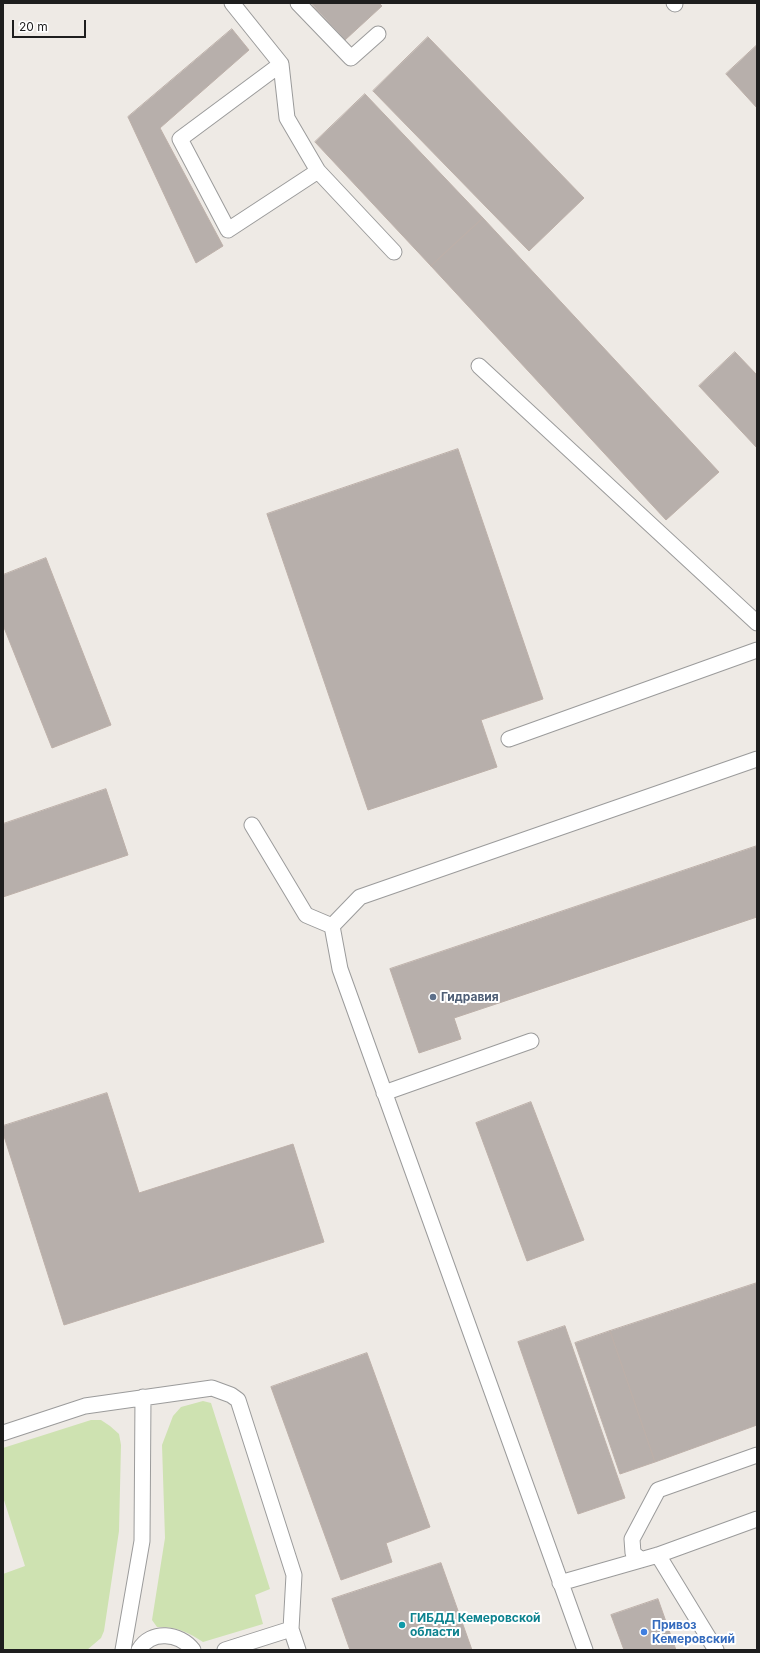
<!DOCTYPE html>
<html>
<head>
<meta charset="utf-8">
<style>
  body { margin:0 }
  #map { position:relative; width:760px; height:1653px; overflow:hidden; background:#eeeae5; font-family:Inter,sans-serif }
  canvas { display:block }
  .frame { position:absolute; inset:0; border:4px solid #1e1e1e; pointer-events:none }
  .scale { position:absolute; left:12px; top:20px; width:74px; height:18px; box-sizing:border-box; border:2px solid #1e1e1e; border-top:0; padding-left:5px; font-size:12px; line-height:14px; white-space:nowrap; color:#1e1e1e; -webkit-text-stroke:3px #fff; paint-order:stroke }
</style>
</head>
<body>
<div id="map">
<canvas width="760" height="1653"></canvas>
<div class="frame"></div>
<div class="scale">20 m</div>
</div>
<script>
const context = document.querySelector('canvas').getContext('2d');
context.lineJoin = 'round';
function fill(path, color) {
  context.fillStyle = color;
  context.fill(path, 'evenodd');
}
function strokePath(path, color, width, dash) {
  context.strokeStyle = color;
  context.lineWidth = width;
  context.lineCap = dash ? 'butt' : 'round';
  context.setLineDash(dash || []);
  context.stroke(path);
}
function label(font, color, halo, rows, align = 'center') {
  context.font = font + ' Inter,sans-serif';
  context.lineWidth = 4;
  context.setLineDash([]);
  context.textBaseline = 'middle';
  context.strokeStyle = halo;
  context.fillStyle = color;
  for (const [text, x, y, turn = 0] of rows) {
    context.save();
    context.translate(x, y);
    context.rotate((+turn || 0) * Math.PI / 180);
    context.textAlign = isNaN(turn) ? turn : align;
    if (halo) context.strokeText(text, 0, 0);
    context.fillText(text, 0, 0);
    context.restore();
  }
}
const grass = new Path2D(`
  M203 1401 211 1403 270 1589 255 1595 263 1624 203 1642C188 1632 175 1626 157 1627L152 1620 165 1538 162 1445 173 1416 181 1407Z
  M91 1420H101L110 1426 119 1434 121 1445 119 1531 104 1631 101 1638 87 1650H3V1574L25 1566 3 1497V1448Z`);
const building = new Path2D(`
  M311 3H379L382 6 345 40Z
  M232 29 249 50 160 128 223 246 196 263 128 117Z
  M428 37 584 198 529 251 373 91Z
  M757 45V108L726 74Z
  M365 94 483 218 431 266 315 142Z
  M483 218 719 472 666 520 431 266Z
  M735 352 757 375V448L699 386Z
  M458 449 543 699 481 720 497 767 368 810 267 514Z
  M46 558 111 725 52 748 3 625V575Z
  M106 789 128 855 3 897V824Z
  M757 846V917L454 1018 461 1039 419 1053 390 969Z
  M107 1093 139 1193 293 1144 324 1242 64 1325 3 1133V1126Z
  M531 1102 584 1240 527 1261 476 1123Z
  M757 1283V1425L655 1462 610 1331Z
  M565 1326 625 1498 578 1514 518 1342Z
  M610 1331 655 1462 620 1474 575 1343Z
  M367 1353 430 1527 386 1543 392 1562 341 1580 271 1387Z
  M441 1563 472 1650H350L332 1599Z
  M658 1599 676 1650H624L611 1615Z`);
const service = new Path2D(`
  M232 3 281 64 180 139 228 230 318 171 394 252
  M298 3 351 58 378 34
  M674 3 675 4
  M281 64 287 118 318 171
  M479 366 757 623
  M509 739 757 650
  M252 825 306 915 332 926
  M384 1093 531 1041
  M3 1433 85 1406 212 1388 231 1395 238 1400 294 1575 291 1629
  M658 1555 716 1650
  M641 1560 633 1553 632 1539 658 1490 757 1455
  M560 1583 658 1555 757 1519
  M123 1650 142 1541 143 1397
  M139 1650C151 1629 180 1633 193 1650
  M225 1650 291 1629 298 1650
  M585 1650 340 969 332 926 360 897 757 759`);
const markers = [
  [433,997,4,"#5c6f8a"],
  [402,1625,4,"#0f9aa8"],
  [644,1632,4,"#3f7fe0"]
];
const serviceNames = [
  ["Гидравия",441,997]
];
const cultureNames = [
  ["ГИБДД Кемеровской",410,1618],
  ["области",410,1632]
];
const shopNames = [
  ["Привоз",652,1625],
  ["Кемеровский",652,1639]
];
fill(grass, '#cee2b1');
fill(building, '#b7afab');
strokePath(building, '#bdb0a9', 1);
strokePath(service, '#9b9b9b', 17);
strokePath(service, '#fff', 15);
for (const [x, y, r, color] of markers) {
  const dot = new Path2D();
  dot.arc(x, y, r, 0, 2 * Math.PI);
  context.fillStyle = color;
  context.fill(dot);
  strokePath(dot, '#fff', 1.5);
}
label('bold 12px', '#4e5e75', '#fff', serviceNames, 'left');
label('bold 12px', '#0d838f', '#fff', cultureNames, 'left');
label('bold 12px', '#366cbe', '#fff', shopNames, 'left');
</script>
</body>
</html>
